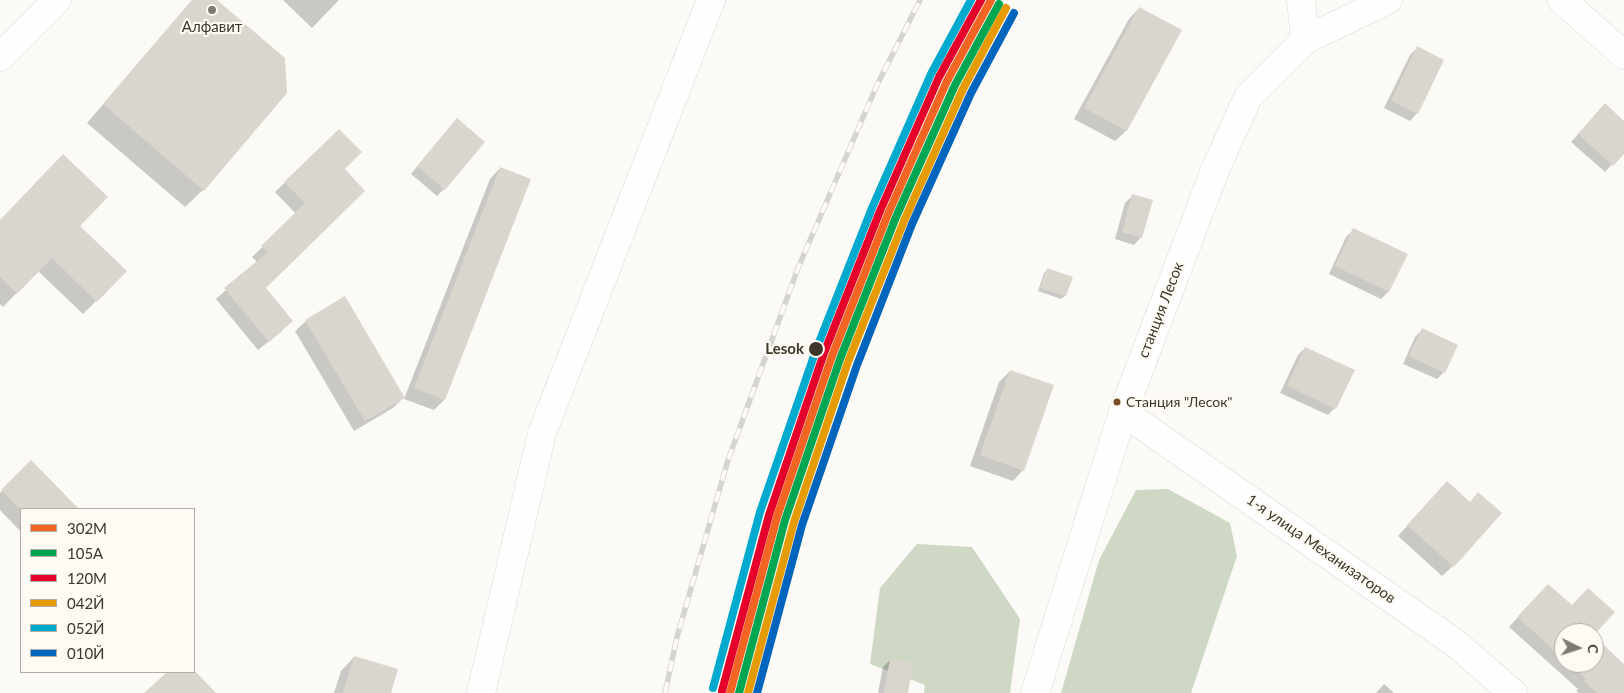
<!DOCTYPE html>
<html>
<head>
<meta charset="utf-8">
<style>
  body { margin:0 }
  #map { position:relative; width:1624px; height:693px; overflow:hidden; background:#fcfaf7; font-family:Lato,sans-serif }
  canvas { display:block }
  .legend { position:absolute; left:20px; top:508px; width:175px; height:165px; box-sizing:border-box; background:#fefbf5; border:1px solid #b1ada4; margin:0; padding:6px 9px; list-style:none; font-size:15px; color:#3d372b }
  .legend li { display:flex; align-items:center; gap:10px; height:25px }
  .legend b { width:25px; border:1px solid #b1ada4 }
  .north { position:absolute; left:1554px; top:623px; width:50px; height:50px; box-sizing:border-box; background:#fefbf5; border:1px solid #b1ada4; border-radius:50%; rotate:94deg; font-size:14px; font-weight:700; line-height:20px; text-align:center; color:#3d372b }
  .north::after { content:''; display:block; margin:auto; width:18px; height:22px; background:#807b72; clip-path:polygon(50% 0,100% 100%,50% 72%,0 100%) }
</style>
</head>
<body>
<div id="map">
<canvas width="1624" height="693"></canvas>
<ul class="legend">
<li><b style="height:6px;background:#f26522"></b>302М</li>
<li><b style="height:6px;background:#00a651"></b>105А</li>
<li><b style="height:6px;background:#e4002b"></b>120М</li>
<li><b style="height:6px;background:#e49b04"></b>042Й</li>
<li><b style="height:6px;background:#00a9ce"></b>052Й</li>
<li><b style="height:6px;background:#0065bd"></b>010Й</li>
</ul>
<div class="north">С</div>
</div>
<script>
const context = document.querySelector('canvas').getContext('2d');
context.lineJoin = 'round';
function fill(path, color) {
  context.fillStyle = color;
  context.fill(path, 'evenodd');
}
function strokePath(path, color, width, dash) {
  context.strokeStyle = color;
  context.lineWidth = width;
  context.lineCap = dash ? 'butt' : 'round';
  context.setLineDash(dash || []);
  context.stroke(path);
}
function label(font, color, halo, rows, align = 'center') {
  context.font = font + ' Lato,sans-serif';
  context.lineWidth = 4.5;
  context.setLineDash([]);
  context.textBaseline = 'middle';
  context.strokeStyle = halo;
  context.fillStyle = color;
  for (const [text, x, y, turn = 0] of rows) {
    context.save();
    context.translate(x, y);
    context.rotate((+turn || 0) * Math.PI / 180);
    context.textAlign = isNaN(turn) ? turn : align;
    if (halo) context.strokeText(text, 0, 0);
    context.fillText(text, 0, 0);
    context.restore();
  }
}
const forest = new Path2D(`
  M1168 489 1230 523 1237 556 1191 693H1061L1099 560 1136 490Z
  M917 544 972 547 1020 619 1010 693H924L925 685 870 664 880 588Z`);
const shadow = new Path2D(`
  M192 0H215L203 190 185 207 87 123Z
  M283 0H339L312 28Z
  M1139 8 1180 30 1126 131 1115 141 1074 119 1129 19Z
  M1417 48V113L1410 121 1384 108 1410 55Z
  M1598 112 1624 122V152L1605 172 1571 142Z
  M450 127 444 189 437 196 411 174Z
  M339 130 343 169 264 288 282 331 258 350 216 299 257 262 252 257 296 214 275 192Z
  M500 168 444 400 434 410 404 399 490 179Z
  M1132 196 1141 237 1134 245 1115 239 1125 203Z
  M0 221 78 226 96 301 83 314 38 271 3 307 0 304Z
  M1353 230 1406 255 1388 292 1381 299 1329 274 1346 237Z
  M1048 269 1065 296 1061 299 1038 291 1044 273Z
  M345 298 404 399 403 398 393 408 354 431 295 331 306 321Z
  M1423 329 1444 372 1437 379 1403 364 1415 337Z
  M1305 348 1335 408 1328 415 1280 393 1298 355Z
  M1010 371 1023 470 1013 481 970 466 999 382Z
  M31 462 77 509H21V532L0 510V493Z
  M1437 493 1453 566 1442 576 1398 536Z
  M1539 594 1571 606 1613 612 1594 633H1564V663H1594V638L1624 665V693H1579L1576 691 1578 689 1509 627Z
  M354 657 390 693H334L341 671Z
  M890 660 907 693H878L883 667Z
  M1384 684 1394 693H1376Z`);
const building = new Path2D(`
  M192 0H217L285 58 287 93 204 191 103 104Z
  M1139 7 1182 30 1127 131 1084 108Z
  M1417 46 1444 60 1418 114 1391 101Z
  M1605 103 1624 121V154L1613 166 1578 134Z
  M457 118 485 142 445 190 417 166Z
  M339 129 362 152 345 169 365 191 266 288 293 321 269 342 224 288 267 253 261 246 305 203 284 182Z
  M63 154 108 197 80 226 127 271 97 302 52 258 17 294 0 277V220Z
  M500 167 531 179 445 400 414 388Z
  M1132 194 1153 200 1142 238 1122 232Z
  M1353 228 1408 254 1389 292 1335 266Z
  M1047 268 1073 277 1066 296 1040 288Z
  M345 296 405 398 365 421 305 320Z
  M1422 328 1458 345 1445 373 1409 356Z
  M1305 347 1355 370 1336 409 1287 386Z
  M1010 370 1054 385 1024 471 980 455Z
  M31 460 79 509H20L1 490Z
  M1447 481 1470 502 1478 492 1502 513 1454 567 1407 525Z
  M1548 584 1572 605 1588 588 1615 612 1594 635V633H1564V659L1517 617Z
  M1594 636 1624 664V693H1597L1584 681 1586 679 1568 663H1594Z
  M354 656 398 669 391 693H343Z
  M890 659 913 663 908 693H884Z
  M167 672H196L216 693H144Z`);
const minor = new Path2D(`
  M1301 0 1305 40
  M1562 0 1624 55
  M481 693 542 433 711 0
  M1035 693 1123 412 1215 170 1248 97 1305 40 1388 0`);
const tertiary = new Path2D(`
  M0 57 57 0
  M1123 412 1455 643 1513 693`);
const rail = new Path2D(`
  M665 693 677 637 728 460 798 268 877 85 920 0`);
const rail1 = new Path2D(`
  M730 693 777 517 832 356 888 214 947 81 991 0`);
const rail2 = new Path2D(`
  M739 693 785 520 840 359 896 217 955 85 999 4`);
const rail3 = new Path2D(`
  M722 691 769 515 824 353 880 211 939 77 981 0`);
const rail4 = new Path2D(`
  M748 693 794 522 848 362 904 221 963 89 1006 8`);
const rail5 = new Path2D(`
  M713 688 760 512 816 350 872 208 931 74 971 0`);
const rail6 = new Path2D(`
  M757 693 802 525 857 365 912 224 971 93 1014 13`);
const markers = [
  [212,10,5,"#807b72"],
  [816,349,8,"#3d372b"],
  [1117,402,4.5,"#7a4b2a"]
];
const busNames = [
  ["Станция \"Лесок\"",1126,402]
];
const poiNames = [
  ["Алфавит",212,27]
];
const streetNames = [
  ["станция Лесок",1161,310,-69],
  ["1-я улица Механизаторов",1321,549,35]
];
const stopNames = [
  ["Lesok",804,349]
];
fill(forest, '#ced8c4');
fill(shadow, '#0003');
fill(building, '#d9d6ce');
strokePath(minor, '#dcd8d1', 29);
strokePath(tertiary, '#dcd8d1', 29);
strokePath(minor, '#fffefe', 28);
strokePath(tertiary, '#fffefe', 28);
strokePath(rail, '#d5d4d2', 5.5);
strokePath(rail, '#fefbf5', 4, [11]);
strokePath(rail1, '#f26522', 8);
strokePath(rail2, '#00a651', 8);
strokePath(rail3, '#e4002b', 8);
strokePath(rail4, '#e49b04', 8);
strokePath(rail5, '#00a9ce', 8);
strokePath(rail6, '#0065bd', 8);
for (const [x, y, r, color] of markers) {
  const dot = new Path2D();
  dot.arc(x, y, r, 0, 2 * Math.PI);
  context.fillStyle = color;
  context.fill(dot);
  strokePath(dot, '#fefbf5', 2);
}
label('14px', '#3d372b', '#fefbf5', busNames, 'left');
label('15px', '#3d372b', '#fefbf5', poiNames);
label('15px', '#3d372b', '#fefbf5', streetNames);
label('bold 15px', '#3d372b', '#fefbf5', stopNames, 'right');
</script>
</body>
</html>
